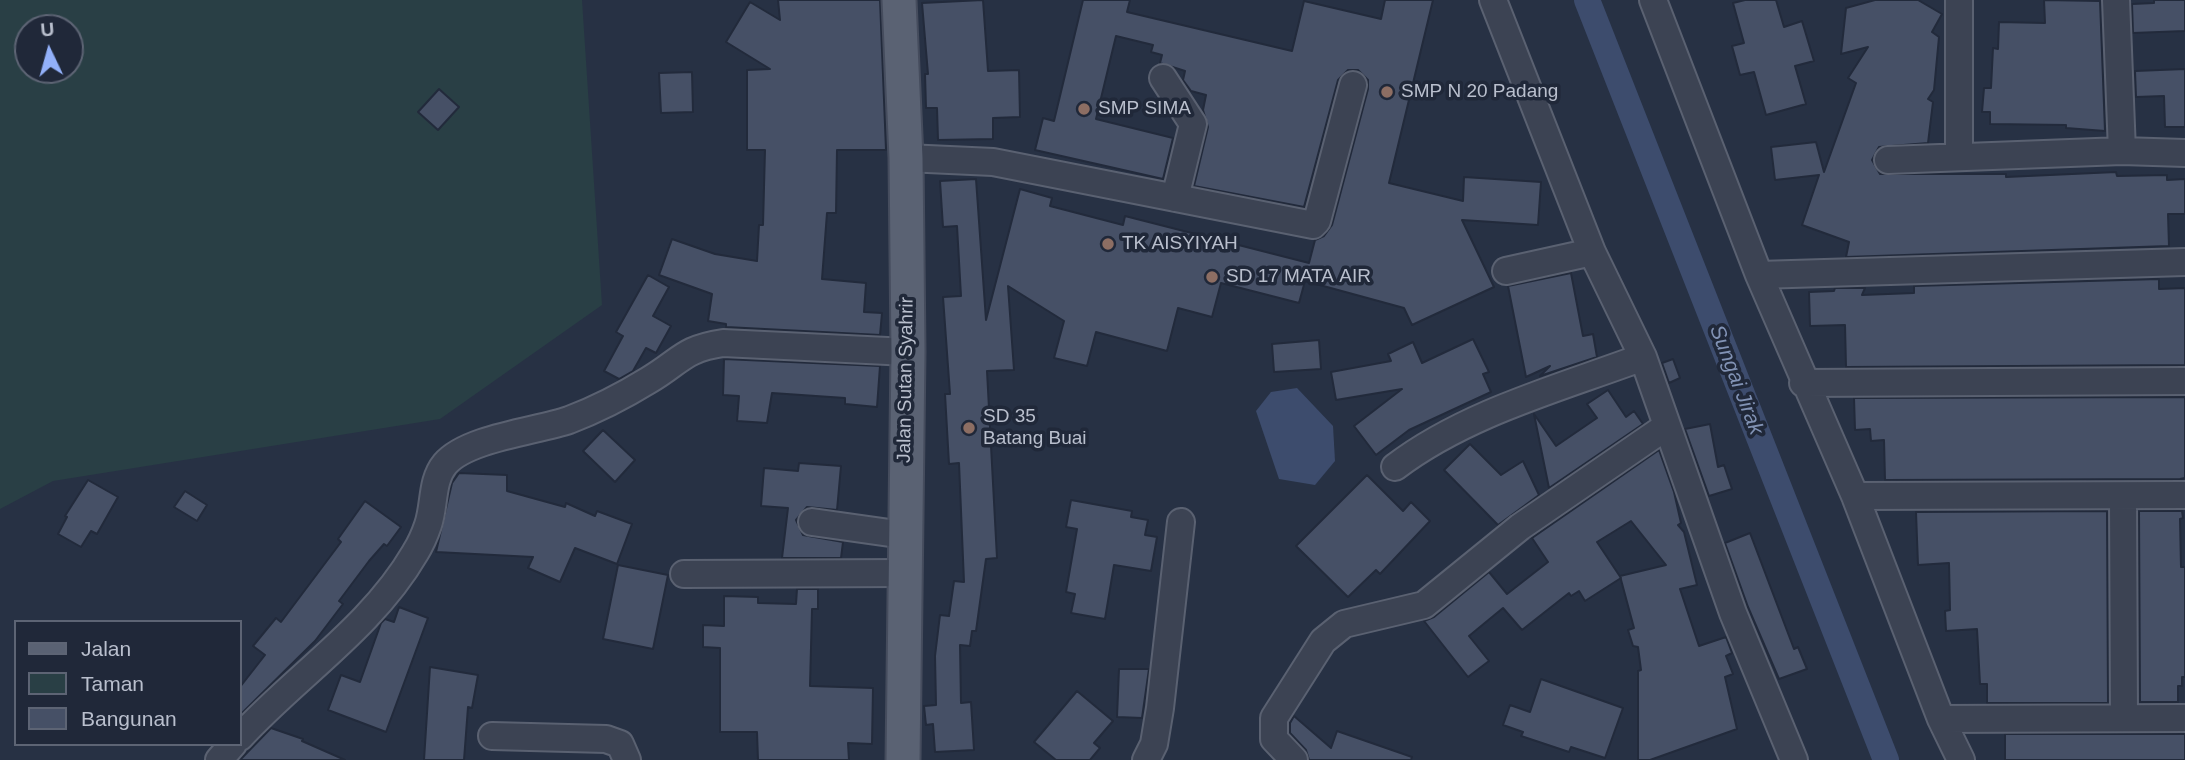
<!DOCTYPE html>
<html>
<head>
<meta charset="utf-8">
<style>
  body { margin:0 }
  #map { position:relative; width:2185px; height:760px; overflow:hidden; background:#273144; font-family:Helvetica,sans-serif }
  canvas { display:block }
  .legend { position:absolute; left:14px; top:620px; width:228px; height:126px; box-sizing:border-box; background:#202839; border:2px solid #5d6474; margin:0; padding:9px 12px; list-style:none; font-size:21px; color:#b9bfcd }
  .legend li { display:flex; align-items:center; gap:14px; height:35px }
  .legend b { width:35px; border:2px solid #5d6474 }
  .north { position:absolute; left:14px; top:14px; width:70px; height:70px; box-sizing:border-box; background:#202839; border:2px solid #5d6474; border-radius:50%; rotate:355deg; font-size:19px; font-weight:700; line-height:28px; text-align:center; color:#b9bfcd }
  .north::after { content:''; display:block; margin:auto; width:24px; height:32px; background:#92b0f9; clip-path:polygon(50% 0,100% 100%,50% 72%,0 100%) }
</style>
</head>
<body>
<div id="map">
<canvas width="2185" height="760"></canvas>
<ul class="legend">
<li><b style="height:9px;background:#5a6273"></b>Jalan</li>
<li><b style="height:19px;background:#293f45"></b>Taman</li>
<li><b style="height:19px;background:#465066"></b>Bangunan</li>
</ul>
<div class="north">U</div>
</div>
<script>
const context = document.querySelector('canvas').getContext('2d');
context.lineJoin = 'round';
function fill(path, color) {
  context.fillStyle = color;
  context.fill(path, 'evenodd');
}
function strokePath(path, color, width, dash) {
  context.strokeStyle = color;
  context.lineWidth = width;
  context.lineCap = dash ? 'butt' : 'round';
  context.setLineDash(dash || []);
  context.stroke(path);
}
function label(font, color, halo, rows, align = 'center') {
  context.font = font + ' Helvetica,sans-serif';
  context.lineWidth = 7;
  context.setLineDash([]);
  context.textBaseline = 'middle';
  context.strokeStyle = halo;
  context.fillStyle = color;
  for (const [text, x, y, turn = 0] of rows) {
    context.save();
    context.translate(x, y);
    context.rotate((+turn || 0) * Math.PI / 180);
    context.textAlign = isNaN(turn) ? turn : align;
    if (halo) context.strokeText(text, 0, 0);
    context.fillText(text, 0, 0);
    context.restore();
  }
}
const green = new Path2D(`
  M0 0H582L602 305 440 419 53 481 0 509ZM28 28H70V70H28Z`);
const water = new Path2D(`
  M1297 388 1333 426 1335 461 1315 485 1279 479 1256 411 1271 392Z`);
const canal = new Path2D(`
  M1587 0 1886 760`);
const building = new Path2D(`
  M778 0H880L886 150H837L836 213H827L822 279 866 283 864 312 882 313 880 335 726 327V324L708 321 712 294 659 275 672 239 715 254 757 261 759 225H763L765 150H747V70L770 69 726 42 750 2 780 20Z
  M983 0 988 71 1019 70 1020 117 993 118V139L938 140 937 108H926L925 74H928L922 3Z
  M1083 0H1130L1127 12 1292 51 1304 1 1381 19 1385 0H1433L1389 183 1463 201 1464 177 1541 182 1538 225 1462 220 1494 287 1412 325 1404 308 1305 281 1299 303 1221 283 1212 317 1178 308 1167 351 1096 332 1087 366 1054 358 1064 321 1008 286 1014 370 987 371 997 558 986 559 976 631H972L970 646 960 645 961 703 971 702 974 750 935 752 933 724 926 725 924 706 936 705 935 656 940 615 949 616 954 581 964 582 959 463 949 464 945 394H950L943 297 961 296 957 226 943 227 940 181 976 179 986 320 1020 189 1052 198 1050 206 1123 225 1125 216 1309 263 1315 240 1324 236 1332 225 1368 89V80L1358 70H1348L1338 80 1304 207 1194 186 1208 127 1203 110 1206 95 1191 91 1183 80 1185 71 1160 63 1162 55 1151 52 1153 45 1116 36 1096 119 1173 138 1163 179 1035 150 1043 118 1054 121Z
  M1745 0H1776L1784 27 1802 21 1814 61 1795 66 1806 104 1766 115 1754 72 1740 75 1732 46 1744 43 1733 3Z
  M1875 0H1918L1942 14 1932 32 1939 37 1934 90 1928 99 1933 102 1928 143 1879 147 1872 160 1880 174H2006V177L2116 172 2117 176 2167 175V180L2185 179V214H2168L2169 246 1846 257 1849 242 1802 225 1819 175 1775 180 1771 147 1816 142 1824 172 1856 83 1848 78 1868 47 1841 54 1846 8Z
  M2044 0 2100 1 2105 131 2066 128V125L1990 124V112H1982L1984 88H1991L1993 48 1998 49 1999 22 2045 23Z
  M2154 0H2185V31L2133 33 2132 4 2154 3Z
  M2185 69V127H2165L2164 96 2136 97 2135 71Z
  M692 72 693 112 661 113 659 73Z
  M439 89 459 107 438 130 418 112Z
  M1571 273 1583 336 1593 334 1597 357 1540 376 1550 366 1526 377 1508 286Z
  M648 275 669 287 653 316 671 326 656 353 646 348 633 371 619 379 604 371 623 336 616 332Z
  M2159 279V289L2185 288V365L1846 367 1845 325 1810 326 1809 292 1834 291 1835 288H1865L1862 295 1914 293V286Z
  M1473 339 1489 372 1483 374 1491 392 1409 430 1376 455 1354 426 1402 389 1336 400 1331 372 1391 361 1388 354 1413 342 1422 363Z
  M1319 340 1321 369 1274 372 1272 344Z
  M724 359 880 366 877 407 845 404V398L772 393 767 423 737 421 739 396 723 395Z
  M1673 359 1680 378 1669 383 1662 363Z
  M1608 390 1626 417 1634 411 1643 424 1549 488 1534 414 1556 446 1597 418 1587 404Z
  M2185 397V478L2180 479 1885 480 1884 440 1871 441 1870 429 1855 430 1854 398Z
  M1710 424 1718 467 1724 465 1732 489 1709 496 1685 429Z
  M603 430 635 460 615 482 583 451Z
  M1470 444 1501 475 1523 461 1539 495 1498 525 1444 470Z
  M1659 450 1674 492 1681 523 1678 525 1684 532 1697 585 1680 589 1699 646 1726 637 1732 653 1726 656 1733 674 1725 677 1737 729 1650 760H1638V671L1641 670 1638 647 1633 646 1628 630 1634 628 1620 576 1666 565 1631 521 1597 542 1621 578 1585 601 1579 591 1571 596 1569 593 1522 630 1503 608 1469 636 1489 661 1468 677 1424 621 1434 617 1489 572 1507 594 1548 562 1532 538Z
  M799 463 841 466 837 510 807 507 796 520 803 535 843 542 841 558H782L788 508 761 506 764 468 798 471Z
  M459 473 507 475V491L565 507 566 503 595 516 597 511 632 524 617 564 575 548 560 582 528 568 533 557 436 552 452 483Z
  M1367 475 1403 511 1411 502 1430 521 1380 574 1376 570 1348 597 1296 546Z
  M88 480 118 497 97 534 91 531 81 547 58 534 67 517 65 516Z
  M185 491 207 505 197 521 174 507Z
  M1071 500 1132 511 1131 517 1148 520 1145 535 1157 537 1151 571 1114 565 1105 619 1071 613 1075 594 1066 592 1077 529 1066 527Z
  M365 501 401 527 387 546 384 544 369 561 339 601 343 604 315 641 240 715V687L265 655 253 646 276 618 281 622 341 542 338 539Z
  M2107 511 2108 703H1987V684H1980L1977 629 1946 631 1945 611 1950 610 1949 563 1918 565 1916 512Z
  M2139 511H2182L2183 518 2180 519 2181 567H2185V677H2182V686H2178V702H2140Z
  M1750 533 1794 649 1798 647 1807 669 1779 679 1748 607 1725 543Z
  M618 565 668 575 653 649 603 639Z
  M797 589H818V609H812L810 686 873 688 872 744 848 743 849 760H758L757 732H720V648L703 647V625L724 626V596L758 597V603L796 604Z
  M399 607 428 618 386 732 328 710 341 675 360 682 381 623 385 619 394 622Z
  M430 667 478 675 472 708 468 707 464 760H424Z
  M1119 669H1149L1142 718 1117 717Z
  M1541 679 1623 708 1605 758 1571 747 1569 752 1521 736 1523 732 1503 725 1510 705 1530 712Z
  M1077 691 1113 721 1094 743 1100 748 1090 760H1056L1034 742Z
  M1294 716 1331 748 1337 731 1412 757 1411 760H1309L1306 750 1290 733V723Z
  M271 728 303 739 302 741 345 760H240Z
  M2005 734H2185V760H2005Z`);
const minor = new Path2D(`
  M1493 0 1592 252 1643 357 1733 613 1794 760
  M1653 0 1759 275 1855 496 1941 719 1961 760
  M2116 0 2122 151
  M1163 78 1193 124 1175 198
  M1959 157V0
  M906 158 993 162 1313 225 1317 221 1353 85
  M1888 160 2122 151 2185 153
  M1506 271 1592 252
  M1759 275 2185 262
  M1803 383 2185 381
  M1395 467C1466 413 1560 388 1643 357
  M1855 496 2185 495
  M2123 497 2124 718
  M812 522 904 535
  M684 574 903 573
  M1941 719 2185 718
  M492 736 606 739 620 744 627 760
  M240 737C296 676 372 627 415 553 420 545 425 534 428 525 435 505 431 481 445 464 467 438 537 431 569 420 598 409 623 396 649 380 681 361 683 349 723 343L908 352
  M219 760 233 744
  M1146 760 1154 744 1160 708 1181 522
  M1294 760 1274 739V718L1323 641 1344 624 1424 605 1520 527 1667 426`);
const major = new Path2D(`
  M899 0 906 158 908 352 903 760`);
const markers = [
  [1387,92,7,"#8d6e63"],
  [1084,109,7,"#8d6e63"],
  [1108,244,7,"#8d6e63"],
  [1212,277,7,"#8d6e63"],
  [969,428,7,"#8d6e63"]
];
const poiNames = [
  ["SMP N 20 Padang",1401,92],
  ["SMP SIMA",1098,109],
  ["TK AISYIYAH",1122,244],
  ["SD 17 MATA AIR",1226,277],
  ["SD 35",983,417],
  ["Batang Buai",983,439]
];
const streetNames = [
  ["Jalan Sutan Syahrir",906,380,-89]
];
const waterNames = [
  ["Sungai Jirak",1736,380,69]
];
fill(green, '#293f45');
fill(water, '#3d4c6d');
strokePath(canal, '#3d4c6d', 26);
fill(building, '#465066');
strokePath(building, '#222a3b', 2);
strokePath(minor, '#5a6171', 30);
strokePath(major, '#454c5d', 37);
strokePath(minor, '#3c4353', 26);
strokePath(major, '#5a6273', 33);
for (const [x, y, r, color] of markers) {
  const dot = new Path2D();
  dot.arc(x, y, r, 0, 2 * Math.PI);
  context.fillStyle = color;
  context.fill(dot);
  strokePath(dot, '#202839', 2.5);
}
label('19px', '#b9bfcd', '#202839', poiNames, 'left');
label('19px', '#b9bfcd', '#202839', streetNames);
label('italic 21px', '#8192b4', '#202839', waterNames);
</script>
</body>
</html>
